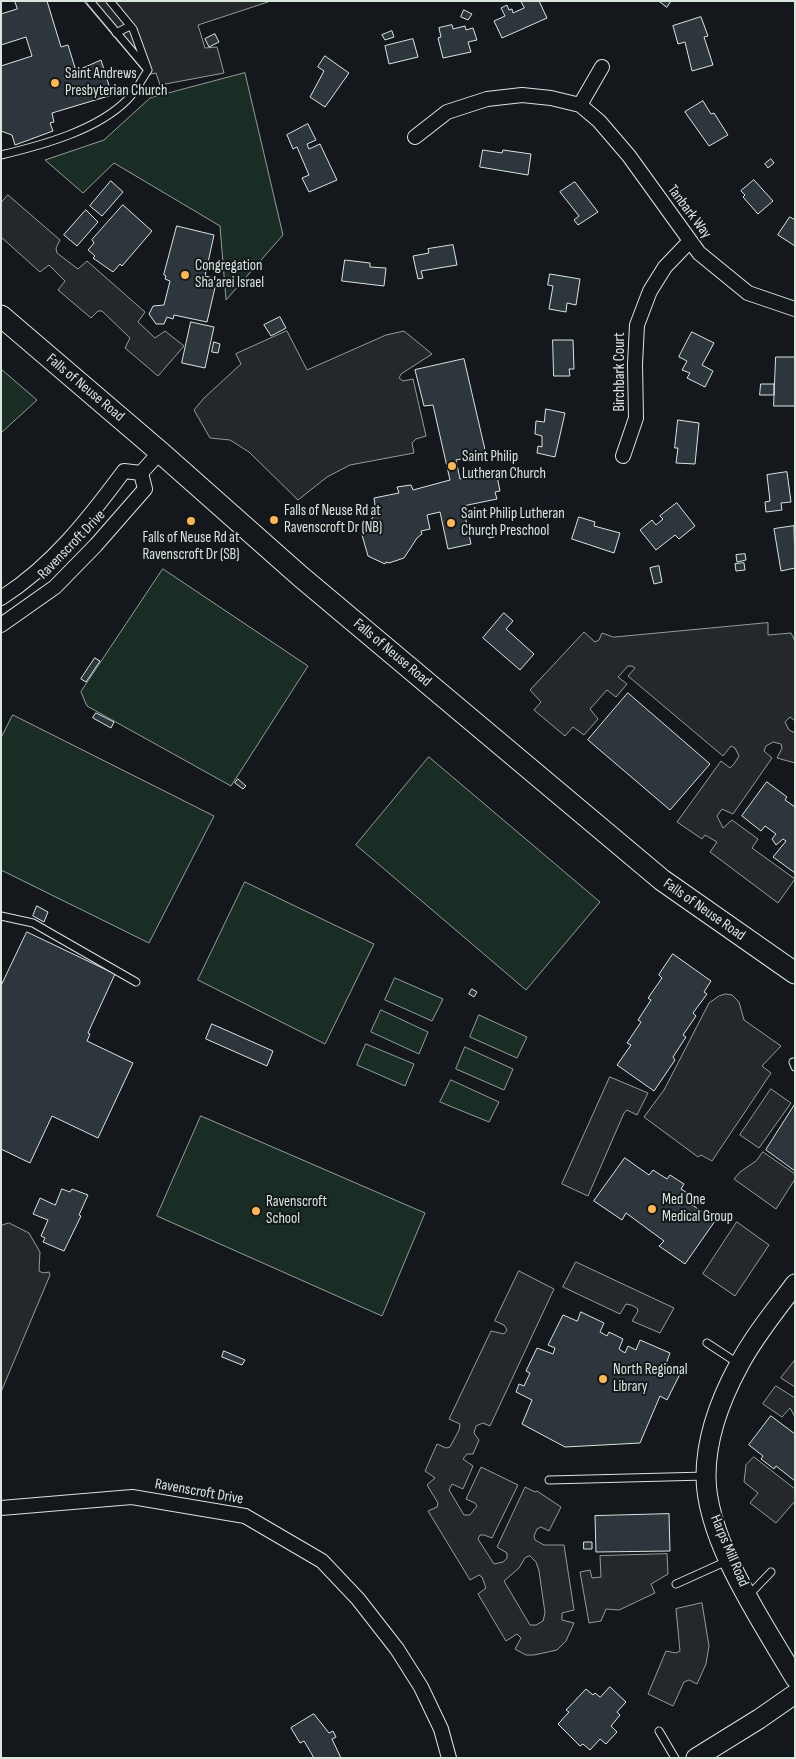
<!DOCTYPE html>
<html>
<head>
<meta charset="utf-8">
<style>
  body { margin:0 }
  #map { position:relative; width:796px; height:1759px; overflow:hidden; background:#14181c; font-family:"Sofia Sans Condensed",sans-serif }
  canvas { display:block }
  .frame { position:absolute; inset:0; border:2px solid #d8e6dc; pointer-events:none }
</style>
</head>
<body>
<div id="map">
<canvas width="796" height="1759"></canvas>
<div class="frame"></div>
</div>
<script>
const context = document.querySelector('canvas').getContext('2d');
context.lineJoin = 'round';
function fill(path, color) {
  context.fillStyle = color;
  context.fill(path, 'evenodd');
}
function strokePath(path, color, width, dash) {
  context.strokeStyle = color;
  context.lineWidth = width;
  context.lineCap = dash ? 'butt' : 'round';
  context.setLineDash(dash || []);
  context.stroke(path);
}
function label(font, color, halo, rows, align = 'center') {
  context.font = font + ' "Sofia Sans Condensed",sans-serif';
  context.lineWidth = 4;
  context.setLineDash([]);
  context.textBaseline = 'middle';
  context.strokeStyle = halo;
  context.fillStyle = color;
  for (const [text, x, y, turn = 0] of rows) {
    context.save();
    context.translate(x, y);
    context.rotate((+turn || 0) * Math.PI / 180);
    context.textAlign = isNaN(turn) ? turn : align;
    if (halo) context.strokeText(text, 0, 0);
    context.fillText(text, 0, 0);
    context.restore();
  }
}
const green = new Path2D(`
  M245 73 283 235 226 300 220 226 114 163 83 193 45 160 104 140 150 98Z
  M1 369 37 400 1 433Z
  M163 569 308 666 231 786 87 706 81 692Z
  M13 715 214 816 149 943 1 870V738Z
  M429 757 600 902 526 990 356 845Z
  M245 882 374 944 325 1044 198 980Z
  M395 978 443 999 432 1021 385 1000Z
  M381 1010 428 1032 419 1054 371 1032Z
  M479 1015 527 1037 517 1058 470 1037Z
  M366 1044 414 1064 405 1086 357 1065Z
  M465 1047 513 1069 504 1090 456 1069Z
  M451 1080 499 1102 489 1122 440 1102Z
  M201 1116 425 1213 382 1316 157 1216Z`);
const parking = new Path2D(`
  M84 1H271L198 25 205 48 217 47 224 73 160 85 156 73 147 75Z
  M8 195 60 240 56 248 57 253 78 269 87 261 145 312 138 322 155 338 165 331 184 346 158 376 125 348 130 338 102 311H98L91 318 58 290 65 281 49 265 40 272 1 237V203Z
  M287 331 307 370 386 335 404 331 432 354 401 374 399 378 403 381 413 379 426 436 416 439 412 443 414 453 350 465 327 477 298 500 249 452 230 440 210 438 194 410 204 398 241 364 236 354Z
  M768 623V635L791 633 795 641V721L790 717 785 722 789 730 795 733V763L777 758 782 748 781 744 773 742 766 746 764 751 772 758 733 814 722 809 717 816 723 828 732 820 758 839 752 848 795 879 778 903 710 852 717 842 705 835 702 839 677 822 721 761 730 768 734 764 739 756 735 748 731 746 723 756 628 676 635 668 632 666H628L618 677 627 684 616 697 607 690 590 709 598 719 584 735 573 727 565 736 534 710 541 702 530 690 584 632 595 642 599 640 602 633 613 637Z
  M726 994 732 995 739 1002 744 1020 781 1046 762 1066 771 1073 712 1161 701 1155 698 1157 644 1117 664 1090 709 1003 719 996Z
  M610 1077 648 1093 637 1115 627 1110 624 1113 588 1196 562 1184Z
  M771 1089 791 1103 759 1148 740 1135Z
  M763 1152 795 1174V1179L776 1209 734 1179 740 1172 756 1161Z
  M737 1222 769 1245 735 1296 703 1274Z
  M9 1223 29 1233 40 1252 39 1271 43 1273 49 1272 50 1275 1 1392V1226Z
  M576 1262 674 1308 660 1333 632 1321 638 1311 637 1308 631 1305 626 1304 620 1314 563 1287Z
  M519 1271 554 1289 490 1426 483 1423 476 1426 474 1433 479 1440 473 1454H467L463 1459 473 1466 463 1489 452 1484 449 1490 464 1515H470L477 1506 475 1503 466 1499 481 1467 518 1485 492 1538 484 1535H480L478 1539 494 1564 503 1562 507 1558V1553L497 1547 525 1487 535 1492 537 1491 561 1507 549 1531 541 1527 537 1529 534 1536 535 1540 544 1545H564L574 1610 562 1613V1620L574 1623 566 1641 557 1650 534 1655H526L515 1649 521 1638 517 1634 506 1641 478 1594 486 1588 482 1577 479 1575 470 1580 428 1511 437 1507 438 1503 427 1485 435 1478 425 1471 437 1444 446 1448 450 1447 459 1430 460 1424 449 1419 491 1331 504 1334 507 1330 504 1325 495 1321ZM530 1556 536 1562 539 1571 545 1613 543 1621 536 1625H530L504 1581 519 1568 525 1558Z
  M795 1360V1387L781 1378Z
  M776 1386 795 1398V1417L790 1408 782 1417 763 1404Z
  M754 1457 795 1489V1501L776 1523 750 1503 758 1493 744 1482 746 1465Z
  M667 1554 668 1574 651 1584 655 1593 619 1610 606 1609 601 1621 589 1623 580 1572 590 1570 592 1578 601 1577 600 1556Z
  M702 1603 709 1646 706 1664 697 1684 689 1680 684 1682 673 1706 648 1694 666 1651 676 1653 680 1651 676 1609Z`);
const building = new Path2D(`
  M15 1H47L61 47 68 45 76 71 101 60 112 95 52 113 54 122 50 123 53 131 15 145 12 135 1 131V66L32 56 26 37 1 45V14L17 9Z
  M521 1H539L547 18 502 38 494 21 505 16 501 8 507 5 509 10 512 9 513 13 524 8Z
  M659 1H671L667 7Z
  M464 10 472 14 468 20 461 17Z
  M701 17 708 36 704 37 713 65 692 71 685 42 678 44 673 26Z
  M452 25 453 29 465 26 466 30 473 28 477 40 468 42 471 52 443 58 438 38 441 37 439 28Z
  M392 31 394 37 385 40 382 35Z
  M215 34 219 42 209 47 205 39Z
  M413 39 418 57 389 64 385 46Z
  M325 56 349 73 325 107 310 97 324 71 318 67Z
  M703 101 711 114 714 113 728 135 709 146 685 112Z
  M308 124 316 140 307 144 309 149 320 144 337 180 309 192 302 178 309 175 297 147 293 149 287 135Z
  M483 150 502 153 503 150 531 154 528 175 480 167Z
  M771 159 774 163 768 168 765 164Z
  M754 180 773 201 758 214 743 197 745 195 741 191Z
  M111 181 123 192 102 216 90 206Z
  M575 182 598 212 578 225 574 220 579 216 560 192Z
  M123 205 152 231 122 266 120 264 113 272 93 258 95 256 88 250 94 243 92 240Z
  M86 210 98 222 77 246 64 235Z
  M790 217 795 220V246L778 235Z
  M177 226 214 235 205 276 217 279 207 322 174 315 173 319 167 317 164 324H156L149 314 153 306 164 305 170 281 165 279 166 276 164 275Z
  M453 245 457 265 421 271 423 278 418 279 413 256 429 253 428 249Z
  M345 260 370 263V267L386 268 384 286 342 281Z
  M550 274 580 279 576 305 567 303 566 312 549 309 553 286 548 285Z
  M280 317 286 328 271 336 264 325Z
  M191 322 214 327 205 368 182 363Z
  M692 332 714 343 702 365 713 371 705 387 687 378 690 373 682 370 687 361 679 357Z
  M553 340H573L574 369H569L570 376H554Z
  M214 342 220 344 218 353 212 352Z
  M776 357H795V406H774Z
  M464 359 486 454 456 460 460 479 490 472 493 478 497 476 500 491 495 492 497 499 463 506 471 544 448 549 440 512 427 515 430 529 421 531 422 534 417 538 404 558 389 563 386 562 385 564 368 556 362 535 376 512 374 498 399 493 397 487 411 485 413 490 450 480 433 405 424 406 415 370Z
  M761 384H774V395H760Z
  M546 409 565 413 555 457 537 453 538 446 542 447V436L535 434 536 421 544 422Z
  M678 420 699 423 695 464 676 463 678 448H675Z
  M787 472 791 502 781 503 782 510 766 512 765 502 770 501 767 475Z
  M677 503 695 526 679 539 675 535 656 550 640 530 652 520 656 525 663 519 660 516Z
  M579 517 595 522 594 526 620 533 614 553 572 539Z
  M794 526 795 568 781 571 774 529Z
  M493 530 494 537 489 538 488 531Z
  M745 554 746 560 737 562 736 555Z
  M744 563 745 570 736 571 735 564Z
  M659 566 662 582 654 584 650 568Z
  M504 613 513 621 506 629 534 654 520 670 483 638Z
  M95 658 100 661 86 682 81 679Z
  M628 693 710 764 670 810 588 740Z
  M96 713 114 722 111 728 93 718Z
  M238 779 246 786 243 789 235 783Z
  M767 782 787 797 785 800 795 807V873L773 857 786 841 783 839 776 845 772 839 776 834 765 826 761 831 742 816Z
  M37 906 48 912 44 922 33 916Z
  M27 932 115 974 88 1033 90 1034 87 1041 133 1063 98 1138 52 1116 30 1163 1 1149V986Z
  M673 954 711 981 704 992 707 994 693 1013 696 1016 683 1035 686 1037 673 1057 675 1060 654 1091 617 1065 631 1045 627 1043 641 1022 638 1020 651 1000 648 998 662 978 659 975Z
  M472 989 477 992 474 997 469 994Z
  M212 1024 273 1051 267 1066 206 1039Z
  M795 1104V1171L766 1150Z
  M625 1158 649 1175 653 1170 667 1179 670 1175 684 1184 681 1189 695 1198 691 1204 715 1221 685 1264 659 1246 664 1241 626 1213 622 1220 594 1201Z
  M62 1189 70 1192 72 1189 88 1195 79 1215 81 1216 64 1251 43 1242 45 1238 41 1236 48 1220 33 1214 40 1198 55 1205Z
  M581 1312 604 1323 600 1332 607 1336 609 1332 623 1339 619 1349 625 1353 628 1346 636 1350 640 1340 670 1353 666 1364 682 1370 667 1400 660 1396 640 1443 565 1447 522 1424 532 1400 516 1392 519 1384 524 1386 530 1373 526 1371 537 1348 553 1354 555 1348 548 1345 563 1315 577 1321Z
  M224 1351 245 1360 242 1365 222 1357Z
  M771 1416 795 1434V1481L776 1466 774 1469 761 1459 763 1456 749 1445Z
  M669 1514 670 1551 596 1552 595 1516Z
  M584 1542H592V1549H584Z
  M610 1687 626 1702 617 1712 620 1715 611 1726 617 1732 606 1744 600 1739 590 1750 583 1744 580 1746 558 1724 569 1712 566 1710 586 1689 593 1695 595 1693 600 1697Z
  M314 1714 329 1733 333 1731 336 1737 332 1739 341 1758H314L304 1741 300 1743 291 1728Z`);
const lane = new Path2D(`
  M90 1 148 70 133 29 110 1
  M116 33 130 26
  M1 155C43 145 98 130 128 99 136 91 142 79 148 70
  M1 916 33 923 136 982
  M793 1062 795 1067
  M707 1343 739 1364
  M549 1480 706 1476
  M676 1584 727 1561
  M748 1596 771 1572
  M659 1731 675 1758`);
const street = new Path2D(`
  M580 105 602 67
  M415 137 447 112 487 99 522 95 551 98 580 105 599 121 629 156 699 253 748 293 795 309
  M623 456 636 418 635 364 637 325 650 291 665 267 689 242
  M141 473 160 452
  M1 598C52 566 89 518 124 471L141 473
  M1 625 55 587 96 545 145 489 141 473
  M1 1508 132 1497 245 1516 322 1561 358 1599 397 1649 421 1687 441 1729 449 1758`);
const secondary = new Path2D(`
  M795 1284C776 1310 754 1336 739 1365 721 1398 706 1437 706 1476 706 1541 763 1623 795 1678
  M696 1758 759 1719 795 1694`);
const primary = new Path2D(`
  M1 316 160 452 300 576 662 880 795 973`);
const markers = [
  [55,83,5,"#ffb74d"],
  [185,275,5,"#ffb74d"],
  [452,466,5,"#ffb74d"],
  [274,520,5,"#ffb74d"],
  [191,521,5,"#ffb74d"],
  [451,523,5,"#ffb74d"],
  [652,1209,5,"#ffb74d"],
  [256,1211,5,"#ffb74d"],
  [603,1379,5,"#ffb74d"]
];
const poiNames = [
  ["Saint Andrews",65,74],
  ["Presbyterian Church",65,91],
  ["Congregation",195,266],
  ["Sha'arei Israel",195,283],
  ["Saint Philip",462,457],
  ["Lutheran Church",462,474],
  ["Falls of Neuse Rd at",284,511],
  ["Ravenscroft Dr (NB)",284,528],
  ["Saint Philip Lutheran",461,514],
  ["Church Preschool",461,531],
  ["Falls of Neuse Rd at",191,538,"center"],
  ["Ravenscroft Dr (SB)",191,555,"center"],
  ["Med One",662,1200],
  ["Medical Group",662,1217],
  ["Ravenscroft",266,1202],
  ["School",266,1219],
  ["North Regional",613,1370],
  ["Library",613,1387]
];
const streetNames = [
  ["Tanbark Way",689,212,53],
  ["Birchbark Court",620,372,-90],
  ["Falls of Neuse Road",85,388,40],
  ["Ravenscroft Drive",72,545,-46],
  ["Falls of Neuse Road",392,653,40],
  ["Falls of Neuse Road",704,910,35],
  ["Ravenscroft Drive",199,1492,10],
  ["Harps Mill Road",729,1551,67]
];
fill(green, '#1a2d24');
strokePath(green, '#939e99', 1);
fill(parking, '#24282b');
strokePath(parking, '#939e99', 1);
fill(building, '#2c363c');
strokePath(building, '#d8e6dc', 1);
strokePath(lane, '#d8e6dc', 9);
strokePath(street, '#d8e6dc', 16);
strokePath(secondary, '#d8e6dc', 21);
strokePath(primary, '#d8e6dc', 23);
strokePath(lane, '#14181c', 7);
strokePath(street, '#14181c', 14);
strokePath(secondary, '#14181c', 19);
strokePath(primary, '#14181c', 21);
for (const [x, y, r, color] of markers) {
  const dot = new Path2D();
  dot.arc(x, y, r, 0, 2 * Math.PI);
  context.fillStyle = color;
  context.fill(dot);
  strokePath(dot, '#14181c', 2);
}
label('15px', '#d8e6dc', '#14181c', poiNames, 'left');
label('15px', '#d8e6dc', '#14181c', streetNames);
</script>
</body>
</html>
